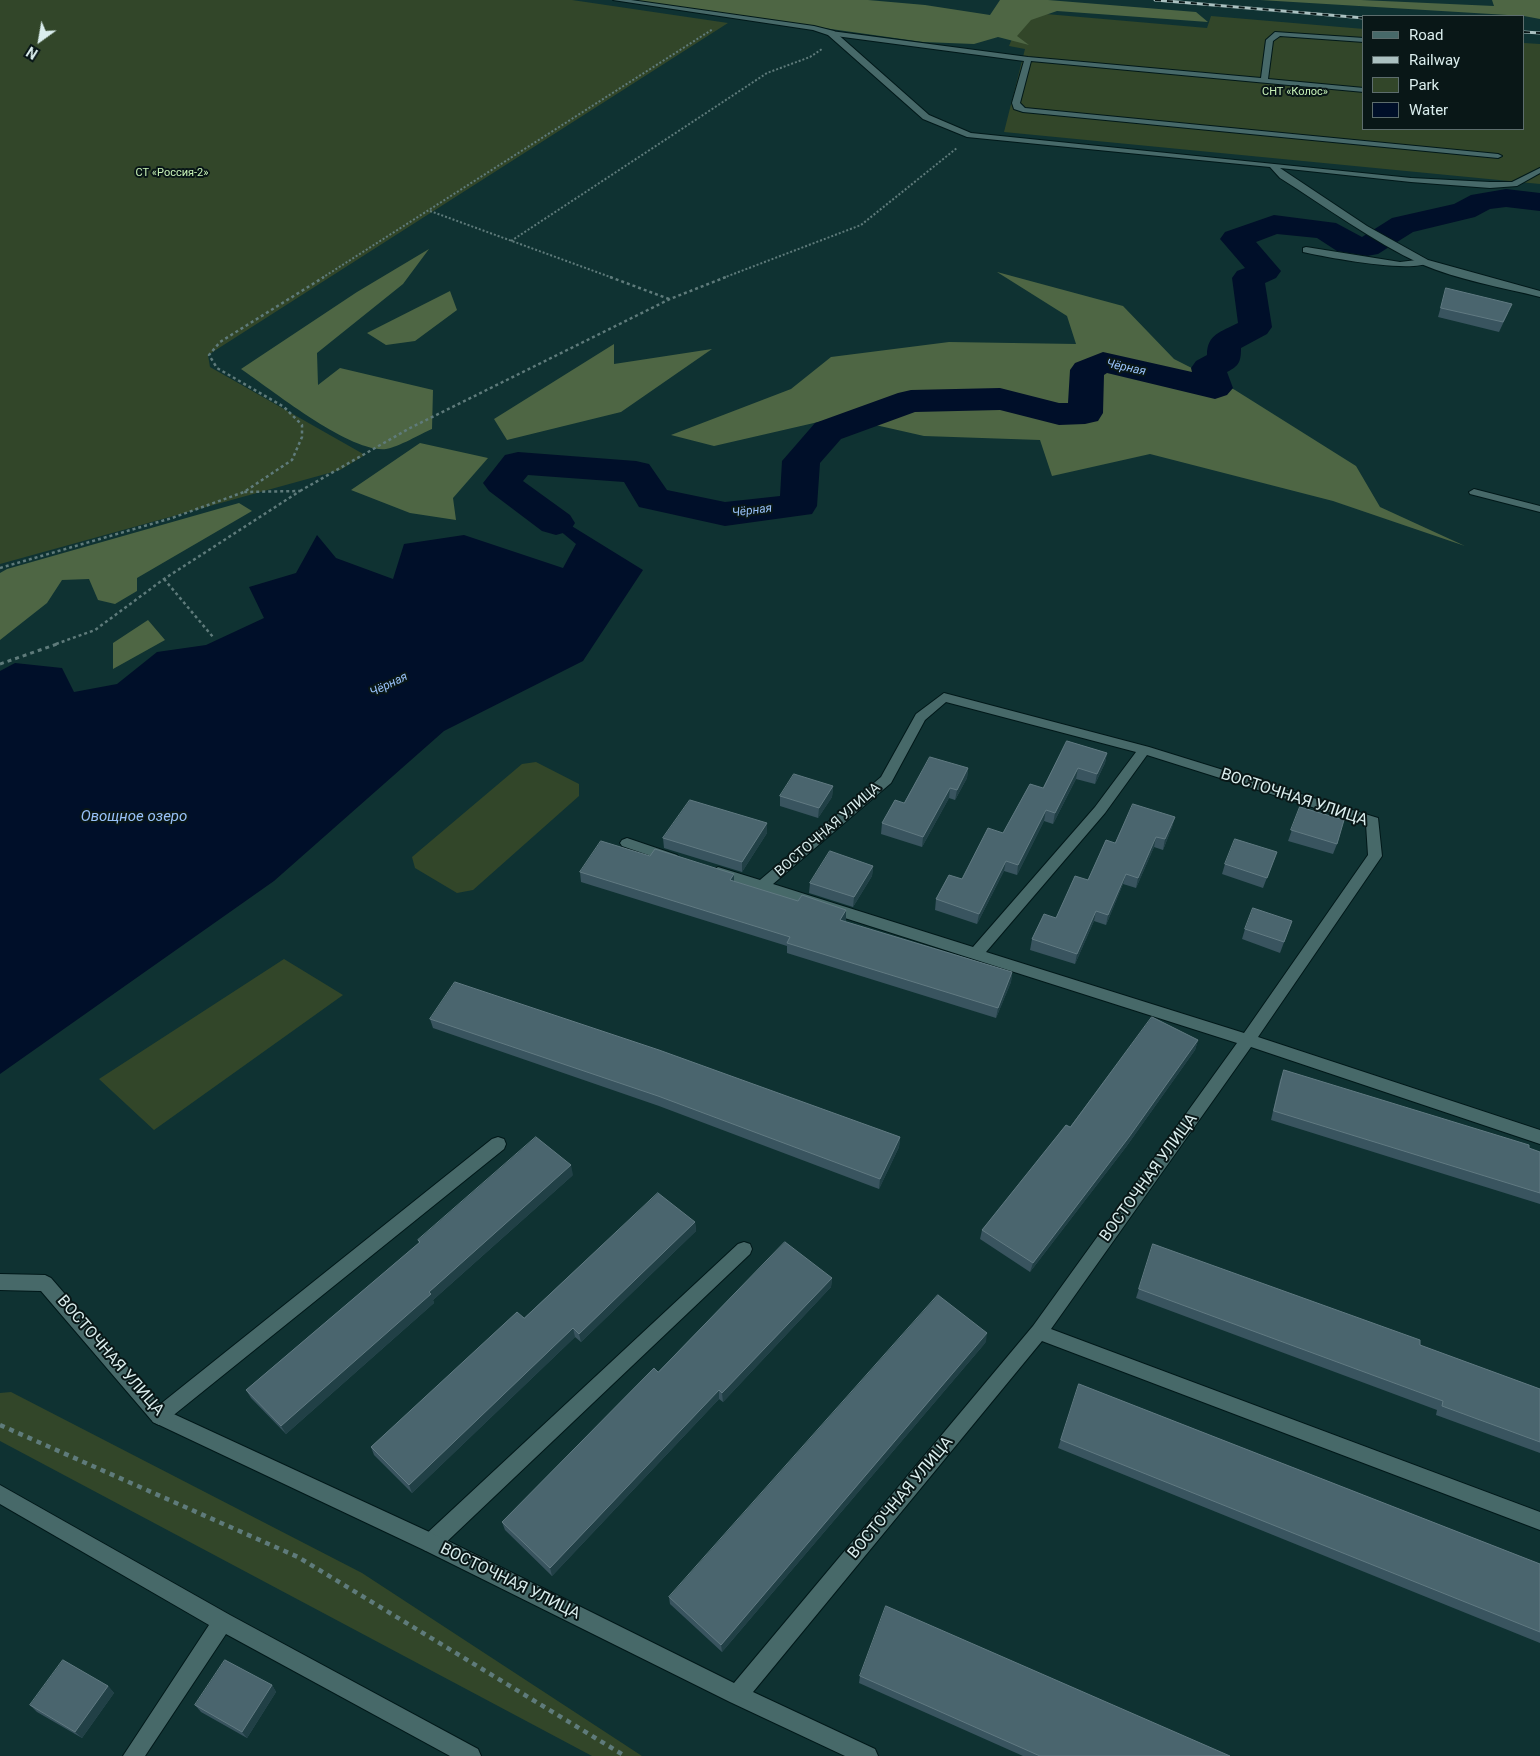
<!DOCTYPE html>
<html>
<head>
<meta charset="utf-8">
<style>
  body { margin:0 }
  #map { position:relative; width:1540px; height:1756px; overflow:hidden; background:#0f3232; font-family:Roboto,sans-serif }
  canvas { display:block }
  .legend { position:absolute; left:1362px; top:15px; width:162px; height:115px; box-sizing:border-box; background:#091717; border:1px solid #5d6d6d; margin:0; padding:6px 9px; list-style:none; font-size:15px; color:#daeded }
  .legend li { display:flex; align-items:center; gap:10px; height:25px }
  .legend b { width:25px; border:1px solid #5d6d6d }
  .north { position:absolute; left:15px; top:15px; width:50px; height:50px; -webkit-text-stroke:4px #091717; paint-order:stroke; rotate:212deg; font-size:14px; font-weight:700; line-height:20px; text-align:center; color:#daeded }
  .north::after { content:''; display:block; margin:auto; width:18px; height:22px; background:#daeded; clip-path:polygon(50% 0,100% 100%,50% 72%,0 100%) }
</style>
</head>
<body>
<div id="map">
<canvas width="1540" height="1756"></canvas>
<ul class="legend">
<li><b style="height:6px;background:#476969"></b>Road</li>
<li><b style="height:6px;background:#abc1c1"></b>Railway</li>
<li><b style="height:14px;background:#324629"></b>Park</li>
<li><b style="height:14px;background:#000f29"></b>Water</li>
</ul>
<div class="north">N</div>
</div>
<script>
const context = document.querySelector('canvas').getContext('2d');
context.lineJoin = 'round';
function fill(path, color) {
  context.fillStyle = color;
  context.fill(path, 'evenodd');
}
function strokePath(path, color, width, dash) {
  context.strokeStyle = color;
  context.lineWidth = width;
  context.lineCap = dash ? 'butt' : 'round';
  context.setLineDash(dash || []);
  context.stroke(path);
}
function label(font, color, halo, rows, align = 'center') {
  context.font = font + ' Roboto,sans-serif';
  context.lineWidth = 4;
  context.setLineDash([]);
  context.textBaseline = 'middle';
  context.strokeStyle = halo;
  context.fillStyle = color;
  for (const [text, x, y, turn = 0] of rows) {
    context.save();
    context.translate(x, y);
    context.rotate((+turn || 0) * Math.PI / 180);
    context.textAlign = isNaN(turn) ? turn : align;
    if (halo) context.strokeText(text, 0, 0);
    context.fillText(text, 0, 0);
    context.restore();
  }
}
const green = new Path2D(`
  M0 0H572L728 23 208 355 210 367 365 455 340 470 0 564Z
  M1023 12 1207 28 1211 16 1364 29V129H1524V43L1540 44V184L1004 132 1025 49 1009 46Z
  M536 762 579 784V796L473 890 457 893 415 868 412 857 522 764Z
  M284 959 343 995 154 1130 99 1079Z
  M11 1392 362 1573 642 1756H592L0 1441V1393Z`);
const forest = new Path2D(`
  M625 0H868L925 5 990 15 1000 0H1048L1196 12 1208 22 1057 11 1031 20 1017 36 1029 45 998 37 974 44 923 42Z
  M1260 0H1361L1494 6 1492 0H1540V19L1524 16Z
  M429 249 403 284 317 353 318 385 340 368 433 390 432 429C420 434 399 447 386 449 350 453 272 390 241 369L357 292Z
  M997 272 1123 306 1174 359 1235 390 1356 466 1380 507 1465 546 1333 501 1150 454 1052 476 1040 440 924 436 840 417 714 446 671 435 791 389 831 357 949 342 1076 344 1067 316Z
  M450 291 457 310 415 341 386 345 367 333Z
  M614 344V364L712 349 621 412 507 440 494 419Z
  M420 443 488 458 453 498 456 520 410 513 351 490Z
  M239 503 252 511 137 578V591L115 604 98 600 89 579 62 580 47 603 0 640V573L7 569Z
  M148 620 165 640 113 669V643Z`);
const water = new Path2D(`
  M502 483 643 570 583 661 444 731 274 881 0 1074V671L15 663 62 668 74 692 117 684 157 652 206 645 264 618 249 587 296 573 317 535 336 558 393 579 404 544 464 535 563 568 576 544Z`);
const river = new Path2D(`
  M1506 189 1540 193V211L1506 207 1490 209 1475 217 1413 232 1378 254 1367 256 1337 251 1317 238 1277 234 1256 242 1281 271 1276 278 1265 283 1272 327 1267 334 1241 348C1241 362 1239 366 1227 372L1233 388 1227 395 1215 399 1107 373 1104 375 1103 413 1098 421 1085 424 1059 425 1000 410 915 412 841 439 820 463 817 506 812 514 725 526 639 507 624 482 528 475 523 481 570 515 575 523 570 531 556 535 542 531 489 491 483 483 505 455 518 452 636 461 649 464 667 490 725 502 780 496 782 461 815 423 898 393 911 390 1000 388 1059 403H1068L1070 370 1075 363 1103 352 1192 372 1191 368 1196 361 1207 355C1207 334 1221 332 1238 323L1232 278 1237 271 1245 268 1220 239 1225 232 1274 215 1336 223 1362 237 1392 218 1454 204 1471 195Z`);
const pathFar3 = new Path2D(`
  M430 211 613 278
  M511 241 767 73 810 57 822 49
  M322 278 713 29
  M723 278 861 225 957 148`);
const pathFar2 = new Path2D(`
  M610 277 669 299
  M300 491 410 428 670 299 726 277
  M0 568 172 518 244 492 292 460 302 437V425L284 407 217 368 209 355 220 342 324 277
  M164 579 213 637
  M56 644 95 630 164 579 300 491 244 492`);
const pathFar1 = new Path2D(`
  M0 664 60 643`);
const path = new Path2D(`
  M0 1425 298 1557 625 1756`);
const service = new Path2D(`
  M831 31 1028 57 1261 78 1266 40 1275 32 1364 38V42L1280 36 1273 41 1268 79 1364 88V92L1031 61 1020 103 1025 108 1498 154 1502 156 1498 158 1023 112 1014 109 1012 103 1024 61 828 35 827 33Z
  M1306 247 1400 262 1425 259 1429 262C1414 274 1325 257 1303 252V248Z
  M498 1137 504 1139 506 1144 504 1149 165 1422 159 1425 153 1422 150 1416 153 1410 492 1139Z
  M744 1242 750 1244 752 1249 750 1254 438 1550 431 1552 424 1550 422 1543 424 1536 738 1244Z`);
const minor = new Path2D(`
  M613 0H631L814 26 834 31 929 115 971 133 1411 178 1490 182H1512L1540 168V173L1517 186 1490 188 1411 182 1280 168 1367 226 1428 260 1540 291V297C1501 287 1458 280 1421 264 1372 241 1326 207 1280 178L1270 167 967 137 923 119 828 35 813 30Z
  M1474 489 1540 506V512L1470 494 1469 492Z
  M944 693 1149 747 1378 818 1382 856 1258 1037 1540 1130V1144L1251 1047 1051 1329 1540 1512V1530L1042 1341 753 1692 875 1749 878 1756H845L730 1702 424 1550 153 1422 41 1291 0 1290V1274L45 1275 51 1278 165 1410 438 1536 734 1683 1033 1326 1237 1043 713 876 711 872 718 867 760 880 881 777 916 714ZM946 702 1136 752 1095 807 973 947 773 884 891 783 925 720ZM1147 755 1366 824 1368 855 1244 1033 986 952 1105 813Z
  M627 838 677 855 679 858 672 863 622 846 620 843 622 840Z
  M0 1485 230 1615 478 1749 481 1756H450L226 1634 145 1756H123L209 1625 0 1504Z`);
const rail = new Path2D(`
  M1155 0 1364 18
  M1524 32 1540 33`);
const wall = new Path2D(`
  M1446 288 1508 313 1499 332 1438 317Z
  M1067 741 1107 753 1105 763 1095 784 1076 779 1053 824 1044 821 1017 875 1004 871 977 924 935 910 936 899 962 879 1003 833 1043 788Z
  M968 768 967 778 955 800 949 798 922 847 881 834 882 823 904 803Z
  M833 786 832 797 818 818 780 806V796Z
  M1300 807 1337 844 1333 854 1288 841Z
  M1175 817 1172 827 1163 850 1154 847 1136 888 1123 884 1106 925 1094 921 1075 964 1030 950 1032 939 1056 918 1088 880 1115 843Z
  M767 823V833L742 872 664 848 663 838Z
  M1273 862 1263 888 1222 874 1225 864Z
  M873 866 872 876 853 907 809 893 810 883Z
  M580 872 734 881 846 920 845 922 1012 972 1011 982 996 1018 787 953V946L581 882Z
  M1292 921 1280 953 1242 939 1245 929Z
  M430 1019 900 1137 899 1147 879 1189 659 1106 433 1028Z
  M1198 1040 1195 1050 1126 1147 1030 1272 980 1239 982 1230 1070 1127Z
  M1284 1070 1540 1152V1204L1271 1120 1280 1080Z
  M573 1175 433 1300 434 1303 286 1434 251 1398 246 1390 419 1243 418 1240Z
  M695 1222 696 1231 581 1342 575 1337 412 1493 374 1455 371 1447 524 1318Z
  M1153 1244 1420 1345 1540 1389V1453L1436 1415 1437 1410 1136 1298Z
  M832 1278 831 1287 723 1402 719 1399 552 1576 505 1530 502 1522 658 1372Z
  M986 1342 722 1652 670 1604 669 1597Z
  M1079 1384 1540 1564V1643L1058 1448Z
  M860 1676 1230 1756H1023L859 1683Z
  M272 1685 276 1692 247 1738 201 1712 195 1705Z
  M108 1686 114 1693 82 1738 37 1712 30 1705Z`);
const shadedWall = new Path2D(`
  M1107 753 1105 763 1095 784 1097 774Z
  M968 768 967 778 955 800 957 790Z
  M1078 768 1076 779 1053 824 1055 813Z
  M833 786 832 797 818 818 819 808Z
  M950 788 949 798 922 847 923 837Z
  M1046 810 1044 821 1017 875 1018 865Z
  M1175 817 1172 827 1163 850 1165 839Z
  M767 823V833L742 872V862Z
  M1156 837 1154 847 1136 888 1138 878Z
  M1006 861 1004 871 977 924 979 914Z
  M873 866 872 876 853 907 854 897Z
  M734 874V884L730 880Z
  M1126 874 1123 884 1106 925 1108 915Z
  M846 910V920L839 930 840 920Z
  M1096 911 1094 921 1075 964 1077 954Z
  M1012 972 1011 982 996 1018 998 1008Z
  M1198 1040 1195 1050 1126 1147 1030 1272 1033 1263Z
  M900 1137 899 1147 879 1189 880 1179Z
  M571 1165 573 1175 433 1300 434 1303 286 1434 281 1426 429 1292Z
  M695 1222 696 1231 581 1342 579 1334Z
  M832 1278 831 1287 723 1402 722 1393Z
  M573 1328 575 1337 412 1493 409 1485Z
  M987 1333 986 1342 722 1652 721 1645Z
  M719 1390V1399L552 1576 550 1568Z
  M272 1685 276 1692 247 1738 242 1732Z
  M108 1686 114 1693 82 1738 75 1732Z`);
const building = new Path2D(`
  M1446 288 1512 304 1503 322 1441 308Z
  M1067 741 1107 753 1097 774 1078 768 1055 813 1046 810 1018 865 1006 861 979 914 936 899 949 875 962 879 988 828 1003 833 1030 784 1043 788Z
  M930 757 968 768 957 790 950 788 923 837 882 823 895 800 904 803Z
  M794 774 833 786 819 808 780 796Z
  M690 800 767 823 742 862 663 838Z
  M1133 804 1175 817 1165 839 1156 837 1138 878 1126 874 1108 915 1096 911 1077 954 1032 939 1044 914 1056 918 1075 876 1088 880 1106 840 1115 843Z
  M1300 807 1344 820 1337 844 1291 830Z
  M1235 839 1277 852 1267 878 1225 864Z
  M601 841 650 856 655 849 734 874 730 880 798 901 802 895 846 910 840 920 1012 972 998 1008 787 943 790 937 580 872Z
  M830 851 873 866 854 897 810 883Z
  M1253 908 1292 921 1284 942 1245 929Z
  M455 982 659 1050 900 1137 880 1179 658 1096 430 1019Z
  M1152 1017 1198 1040 1129 1137 1033 1263 982 1230 1066 1125 1070 1127Z
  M1284 1070 1529 1145V1148L1540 1152V1193L1274 1111Z
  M536 1137 571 1165 429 1292 431 1294 281 1426 246 1390 420 1242 418 1240Z
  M658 1193 695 1222 579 1334 573 1328 409 1485 371 1447 517 1312 524 1318Z
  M785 1242 832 1278 722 1393 719 1390 550 1568 502 1522 654 1368 658 1372Z
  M1153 1244 1420 1340V1345L1540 1389V1442L1442 1406 1443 1401 1139 1289Z
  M938 1295 987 1333 721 1645 669 1597Z
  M1079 1384 1540 1564V1632L1061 1440Z
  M886 1606 1230 1756H1040L860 1676Z
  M63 1660 108 1686 75 1732 30 1705Z
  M225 1660 272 1685 242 1732 195 1705Z`);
const farParknames = [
  ["СНТ «Колос»",1295,92],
  ["СТ «Россия-2»",172,173]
];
const farWaternames = [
  ["Чёрная",1126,368,12],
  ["Чёрная",752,511,-7],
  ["Чёрная",389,685,-26]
];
const streetNames = [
  ["ВОСТОЧНАЯ УЛИЦА",828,830,-41]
];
const waterNames = [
  ["Овощное озеро",134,817]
];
const nearStreetnames = [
  ["ВОСТОЧНАЯ УЛИЦА",1294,798,18],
  ["ВОСТОЧНАЯ УЛИЦА",1149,1178,-54],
  ["ВОСТОЧНАЯ УЛИЦА",110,1356,49],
  ["ВОСТОЧНАЯ УЛИЦА",901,1498,-50],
  ["ВОСТОЧНАЯ УЛИЦА",510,1582,26]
];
fill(green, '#324629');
fill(forest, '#4e6644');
fill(water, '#000f29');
fill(river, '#000f29');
strokePath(service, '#011819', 2);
strokePath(minor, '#011819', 2);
strokePath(pathFar3, '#5f7b7b', 2, [2, 2]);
strokePath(pathFar2, '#5f7b7b', 2.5, [3, 3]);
strokePath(pathFar1, '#5f7b7b', 3, [4, 4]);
strokePath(path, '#5f7b7b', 4.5, [5, 5]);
fill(service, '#476969');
fill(minor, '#476969');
strokePath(rail, '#abc1c1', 3);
strokePath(rail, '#091717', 2, [6]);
fill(wall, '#39545f');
fill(shadedWall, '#214046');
fill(building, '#4a656e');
strokePath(building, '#617a82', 1);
label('11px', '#c8f2b7', '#091717', farParknames);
label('italic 12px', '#98c1f8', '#091717', farWaternames);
label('14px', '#daeded', '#091717', streetNames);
label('italic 15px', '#98c1f8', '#091717', waterNames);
label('16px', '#daeded', '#091717', nearStreetnames);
</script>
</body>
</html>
